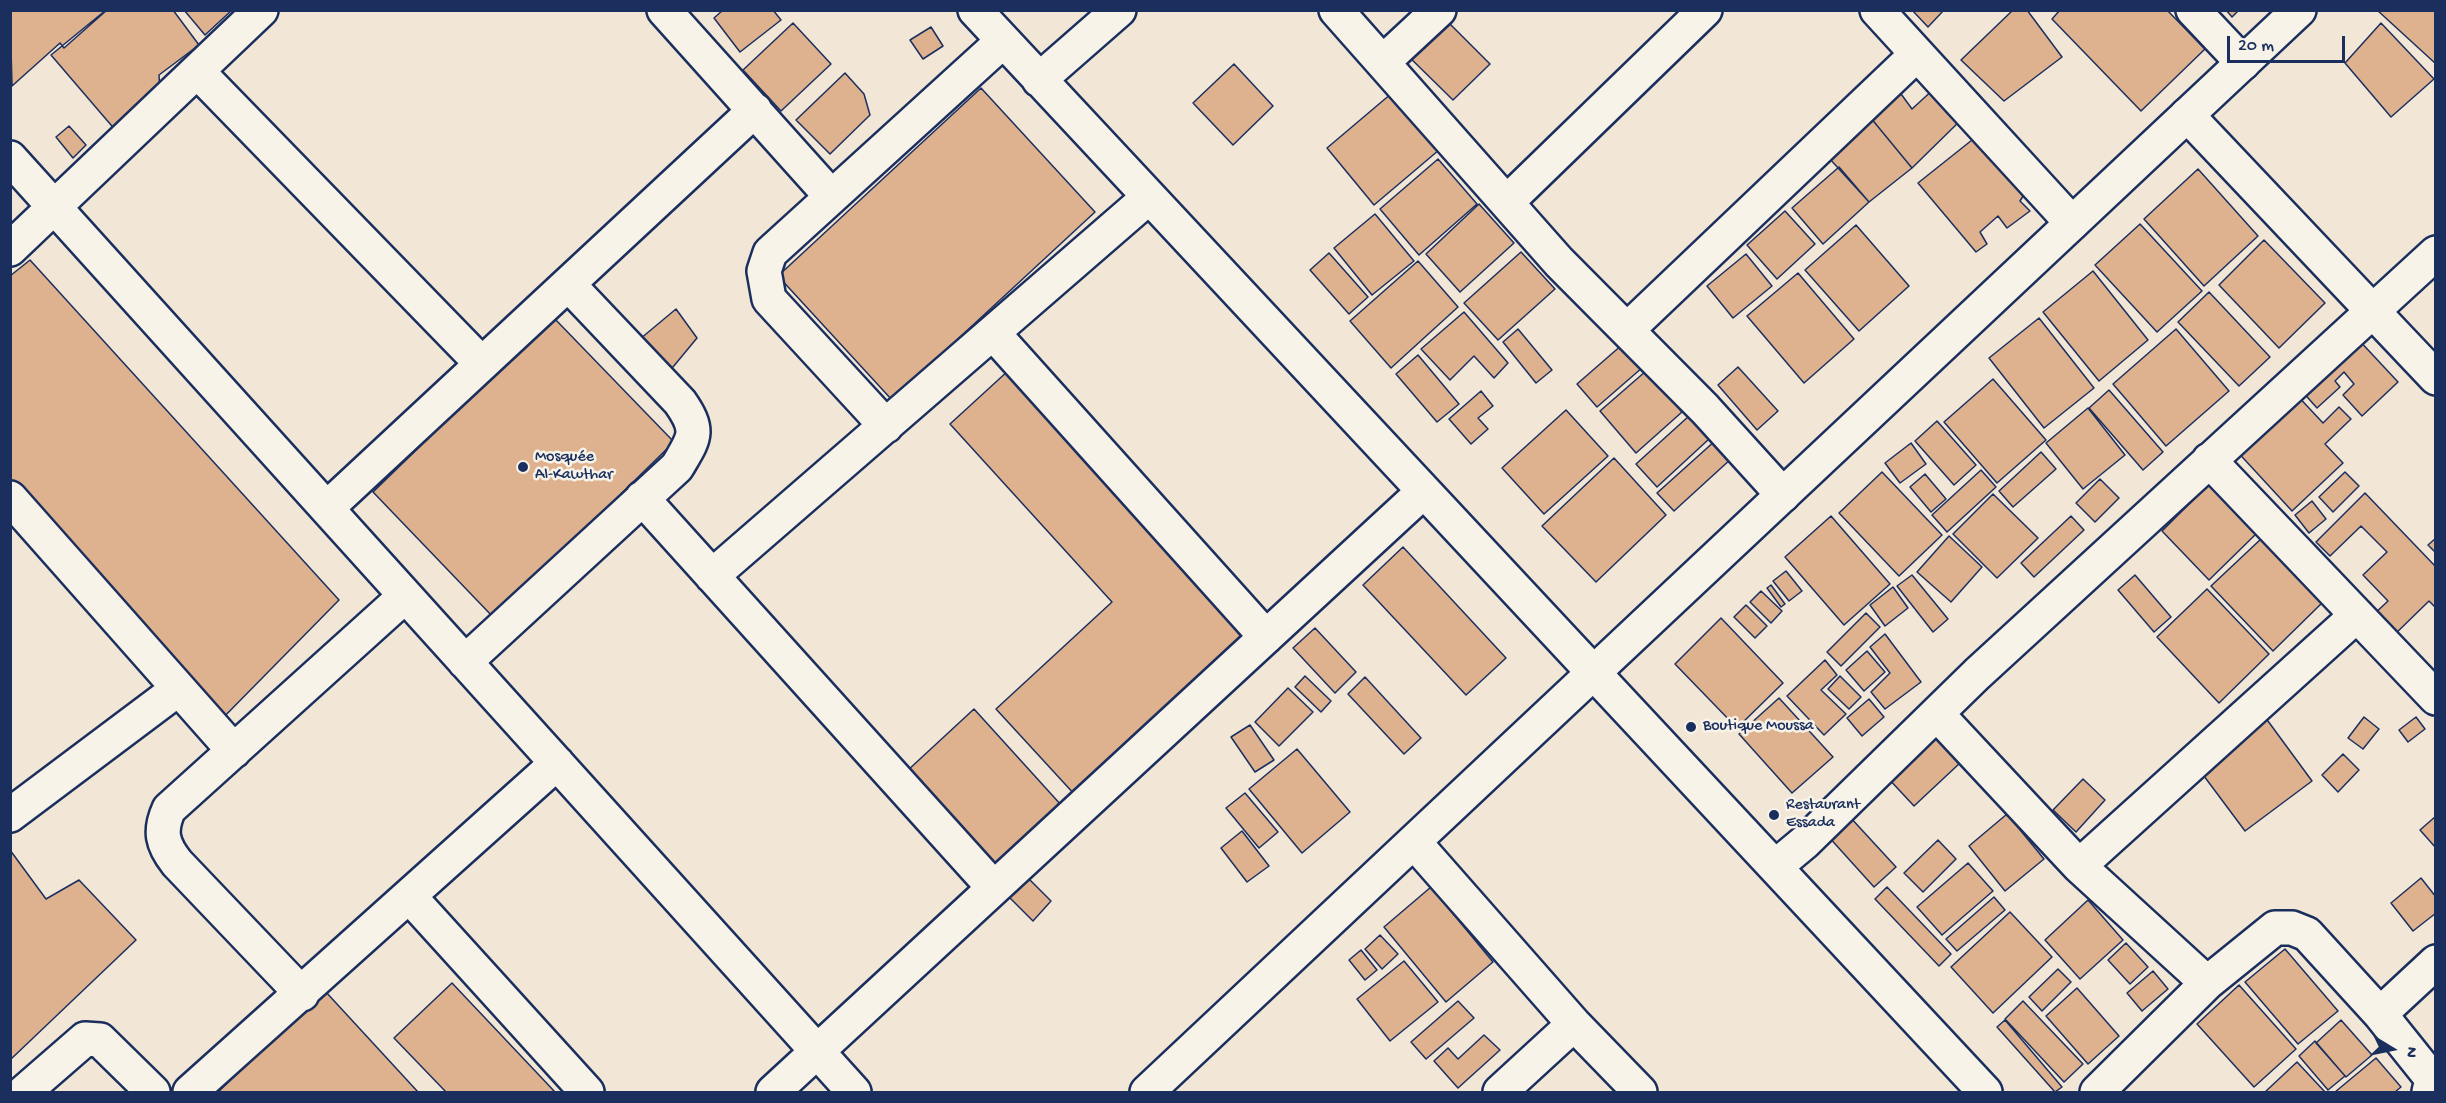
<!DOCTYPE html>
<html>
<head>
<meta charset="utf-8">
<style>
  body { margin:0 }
  #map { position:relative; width:2446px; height:1103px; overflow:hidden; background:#f2e6d6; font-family:"Gochi Hand",sans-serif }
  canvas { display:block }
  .frame { position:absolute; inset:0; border:12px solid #1b2f5e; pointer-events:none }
  .north { position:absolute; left:2362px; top:1019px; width:60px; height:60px; -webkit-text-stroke:4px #f7f3e8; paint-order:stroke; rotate:100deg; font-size:16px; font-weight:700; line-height:24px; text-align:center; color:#1b2f5e }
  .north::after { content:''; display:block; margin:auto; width:21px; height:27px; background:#1b2f5e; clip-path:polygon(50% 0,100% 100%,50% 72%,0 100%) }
  .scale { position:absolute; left:2227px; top:36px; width:118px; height:27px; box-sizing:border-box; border:3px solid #1b2f5e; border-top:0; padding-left:8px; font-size:18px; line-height:21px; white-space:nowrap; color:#1b2f5e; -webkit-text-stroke:4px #f7f3e8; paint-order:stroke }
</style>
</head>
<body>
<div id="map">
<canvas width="2446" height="1103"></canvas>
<div class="frame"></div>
<div class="north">N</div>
<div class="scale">20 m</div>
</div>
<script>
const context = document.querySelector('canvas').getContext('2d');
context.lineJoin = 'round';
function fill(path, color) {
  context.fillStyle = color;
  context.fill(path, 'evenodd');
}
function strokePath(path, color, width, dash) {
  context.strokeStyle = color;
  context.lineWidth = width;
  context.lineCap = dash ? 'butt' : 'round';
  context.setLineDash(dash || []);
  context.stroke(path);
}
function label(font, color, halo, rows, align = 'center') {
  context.font = font + ' "Gochi Hand",sans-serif';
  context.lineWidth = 5;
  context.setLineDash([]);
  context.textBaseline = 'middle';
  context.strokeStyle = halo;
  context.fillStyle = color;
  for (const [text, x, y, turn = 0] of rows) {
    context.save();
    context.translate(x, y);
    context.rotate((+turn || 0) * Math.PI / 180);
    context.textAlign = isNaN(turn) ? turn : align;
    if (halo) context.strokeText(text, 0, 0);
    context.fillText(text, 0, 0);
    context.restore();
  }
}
const building = new Path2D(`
  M10 10H107L64 48 60 43 12 86Z
  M106 10H173L199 45 159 75 160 94 117 132 51 55Z
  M184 10H232L205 35Z
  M723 10H773L781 20 740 52 714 18Z
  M1912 10H1944L1928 27Z
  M2013 10H2027L2062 57 2004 101 1961 60Z
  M2060 10H2167L2205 49 2141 111 2052 19Z
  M2226 10H2239L2232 17Z
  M2377 10H2436V64Z
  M1438 12 1490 64 1453 100 1401 49Z
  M793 23 831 64 781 111 743 70Z
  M2381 23 2434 79 2391 117 2345 63Z
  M931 27 943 46 923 59 910 40Z
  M1234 64 1273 106 1233 145 1193 103Z
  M845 73 864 94 870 115 830 154 796 120Z
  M1896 87 1912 109 1936 87 1964 117 1912 168 1870 117Z
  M981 88 1095 212 892 400 778 276Z
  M1392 93 1439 150 1374 205 1327 148Z
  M1870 117 1912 168 1869 202 1829 158Z
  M69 126 86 145 73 158 56 137Z
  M1972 140 2025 193 2020 201 2030 211 2007 228 1998 216 1980 232 1987 244 1976 252 1918 183Z
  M1438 159 1477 204 1419 255 1380 209Z
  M1839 167 1869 202 1823 244 1792 208Z
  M2198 169 2258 236 2204 286 2144 219Z
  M1479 204 1514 243 1460 292 1426 254Z
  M1785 211 1815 244 1777 279 1747 245Z
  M1375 214 1414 261 1372 295 1334 248Z
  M2140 224 2202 291 2157 332 2095 265Z
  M1856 225 1909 286 1859 331 1805 270Z
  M2264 240 2325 303 2279 348 2219 285Z
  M1521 252 1555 289 1498 340 1464 303Z
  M1329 253 1368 297 1349 314 1310 270Z
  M1746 254 1772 286 1733 318 1707 286Z
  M30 260 339 600 213 728 10 498V276Z
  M1418 261 1458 307 1391 368 1350 321Z
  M2093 271 2148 340 2099 381 2043 312Z
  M1798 273 1854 339 1804 383 1747 316Z
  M2209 292 2270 357 2239 386 2178 322Z
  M676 309 697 338 668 373 640 339Z
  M1464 312 1508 363 1494 378 1474 356 1450 380 1421 349Z
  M553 317 674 442 494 618 373 492Z
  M2039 318 2094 388 2044 428 1989 358Z
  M1518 329 1552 370 1536 383 1503 342Z
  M2176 329 2229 391 2166 446 2113 384Z
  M2356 337 2398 382 2362 416 2343 395 2354 384 2344 372 2335 381 2340 387 2317 408 2300 389Z
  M1623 344 1643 367 1597 407 1577 384Z
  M1418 355 1459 404 1437 422 1396 374Z
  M1738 367 1778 411 1757 430 1718 385Z
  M1009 370 1250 635 1076 796 996 709 1112 602 950 424Z
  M1646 371 1682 412 1636 453 1600 411Z
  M1993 379 2046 440 1997 483 1944 422Z
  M2109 390 2163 452 2143 470 2089 408Z
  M1481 391 1493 406 1478 418 1488 429 1471 444 1449 419Z
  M2293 391 2323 423 2339 407 2351 419 2325 444 2343 463 2292 511 2233 447Z
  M2088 408 2125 455 2083 489 2046 443Z
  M1566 410 1608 456 1544 514 1502 468Z
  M1689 416 1709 439 1657 487 1636 464Z
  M1937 421 1976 465 1954 485 1915 441Z
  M1716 440 1732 458 1674 511 1657 493Z
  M1911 443 1926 464 1900 483 1885 463Z
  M2041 452 2056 469 2013 507 1999 491Z
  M1614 458 1666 515 1596 582 1542 526Z
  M1981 470 1996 487 1947 532 1932 515Z
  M1882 472 1942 535 1899 576 1839 513Z
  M2345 472 2359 486 2333 512 2319 497Z
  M1925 474 1946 499 1931 512 1910 487Z
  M2100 479 2119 498 2095 522 2076 503Z
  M2209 484 2256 534 2209 580 2162 531Z
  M2365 493 2436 567V608L2429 601 2391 638 2372 616 2388 601 2363 575 2387 552 2361 526 2330 556 2316 542Z
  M1993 494 2038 538 1997 578 1953 534Z
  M2312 501 2326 519 2309 533 2295 515Z
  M1831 516 1890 584 1844 625 1785 557Z
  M2071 516 2084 530 2034 577 2021 563Z
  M1949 536 1982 567 1951 602 1917 572Z
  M2262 538 2323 602 2273 651 2211 586Z
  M2436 538V553L2428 545Z
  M1403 547 1506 658 1466 695 1363 585Z
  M1786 571 1802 591 1789 601 1773 581Z
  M1912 575 1948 619 1933 632 1897 586Z
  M2135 575 2171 617 2154 632 2118 590Z
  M1771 585 1785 604 1781 607 1767 588Z
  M1893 587 1908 608 1885 626 1870 605Z
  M2207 589 2269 654 2219 703 2157 637Z
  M1761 591 1782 611 1771 623 1750 602Z
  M1746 605 1767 626 1755 638 1734 617Z
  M1866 613 1880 627 1841 666 1827 652Z
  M1721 618 1783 683 1737 728 1675 664Z
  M1315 628 1356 672 1335 693 1293 648Z
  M1885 634 1921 682 1885 709 1871 692 1890 673 1870 647Z
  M1867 651 1885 672 1864 691 1846 670Z
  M1825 660 1837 675 1821 690 1846 714 1824 735 1787 696Z
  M1305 676 1331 701 1321 712 1295 687Z
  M1840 676 1861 697 1849 709 1828 689Z
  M1365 677 1421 738 1404 754 1348 694Z
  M1288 688 1313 712 1279 746 1255 722Z
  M1779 698 1833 757 1792 793 1739 734Z
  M1869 699 1884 717 1862 736 1847 718Z
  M974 709 1062 806 994 867 907 771Z
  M2265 717 2312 781 2245 831 2198 768Z
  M2364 717 2379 729 2363 749 2348 738Z
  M2416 717 2425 729 2408 742 2399 730Z
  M1250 725 1274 760 1255 772 1231 737Z
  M1933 733 1960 763 1914 806 1887 777Z
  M1297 749 1350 812 1302 853 1249 789Z
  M2343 754 2359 770 2338 792 2322 775Z
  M2083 779 2105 800 2076 832 2053 810Z
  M1245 793 1278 832 1259 848 1226 808Z
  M2007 814 2044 859 2005 891 1969 846Z
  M1849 816 1896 867 1874 887 1827 835Z
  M2436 816V848L2420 830Z
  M1242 831 1269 866 1247 882 1221 848Z
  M1938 840 1956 859 1923 892 1904 873Z
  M10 850 46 899 79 880 136 940 10 1060Z
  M1968 863 1993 891 1942 935 1917 907Z
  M1026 876 1051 901 1033 921 1007 895Z
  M2421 878 2436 897V913L2413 931 2391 903Z
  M1431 887 1493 962 1446 1002 1384 927Z
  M1887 887 1951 954 1939 966 1875 899Z
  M1994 897 2005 910 1957 951 1946 939Z
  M2088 900 2123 940 2080 979 2045 940Z
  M2010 912 2052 957 1993 1013 1951 967Z
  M1380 935 1398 954 1382 969 1365 949Z
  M2126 943 2148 967 2130 984 2108 960Z
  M2285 949 2338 1011 2298 1044 2245 982Z
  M1361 950 1377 970 1365 980 1349 960Z
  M1404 961 1438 1002 1390 1041 1357 999Z
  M2058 969 2071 982 2042 1011 2029 997Z
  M2153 971 2168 989 2142 1011 2127 993Z
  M452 983 555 1092H446L394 1038Z
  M2239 985 2296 1049 2254 1087 2197 1024Z
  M2077 988 2119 1036 2088 1064 2046 1016Z
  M325 991 418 1092H218Z
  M1458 1001 1474 1018 1426 1059 1411 1042Z
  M2023 1001 2083 1064 2064 1082 2005 1019Z
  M2005 1020 2062 1087 2055 1092 1997 1027Z
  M2341 1020 2372 1055 2346 1077 2316 1043Z
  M1484 1035 1500 1050 1458 1088 1434 1061 1448 1048 1458 1059Z
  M2315 1041 2345 1076 2328 1090 2299 1056Z
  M2376 1058 2401 1087 2395 1092H2335Z
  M2297 1062 2325 1092H2265Z`);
const street = new Path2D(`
  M664 10 830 195
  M975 10 1985 1092
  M1336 10 1559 262 1705 409 1783 495
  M1877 10 2072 223
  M2193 10 2243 63
  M1383 62 1439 10
  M197 71 482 364
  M1039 80 1119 10
  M2187 115 2436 378
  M10 158 854 1092
  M1507 202 1705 10
  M10 249 261 10
  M1627 330 1917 54
  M993 333 1266 637
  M886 426 769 299 764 271 770 253 1003 41
  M2209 460 2436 698
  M10 498 234 751
  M642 498 994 888
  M327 508 755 110
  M712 576 1149 197
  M465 662 677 467C694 438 701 432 680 402L568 284
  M1937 714 2079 866 2207 983
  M10 815 178 689
  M1414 842 1574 1024 1640 1092
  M2079 866 2357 615
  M1775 867 1805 842 1977 674 2436 253
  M409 896 587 1092
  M302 994 177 863C162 844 159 831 169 809L405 596
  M2380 1014 2436 962
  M24 1092 85 1039 100 1040 153 1092
  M190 1092 557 763
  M773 1092 1424 491
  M1500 1092 1574 1024
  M2097 1092 2207 983 2275 928H2292L2307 934 2380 1014 2432 1079 2429 1092`);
const secondary = new Path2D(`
  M1147 1092 2299 10`);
const markers = [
  [523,467,6,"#1b2f5e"],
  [1691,727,6,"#1b2f5e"],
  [1774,815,6,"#1b2f5e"]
];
const poiNames = [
  ["Mosquée",535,458],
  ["Al-Kawthar",535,476],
  ["Boutique Moussa",1703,727],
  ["Restaurant",1786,806],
  ["Essada",1786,824]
];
fill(building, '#deb18f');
strokePath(building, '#1b2f5e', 1.5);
strokePath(street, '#1b2f5e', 38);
strokePath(secondary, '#1b2f5e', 38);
strokePath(street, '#f7f3e8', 33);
strokePath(secondary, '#f7f3e8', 33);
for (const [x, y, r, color] of markers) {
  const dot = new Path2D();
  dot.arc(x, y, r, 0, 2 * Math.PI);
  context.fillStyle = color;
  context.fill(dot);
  strokePath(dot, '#f7f3e8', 2);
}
label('16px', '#1b2f5e', '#f7f3e8', poiNames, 'left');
</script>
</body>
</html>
